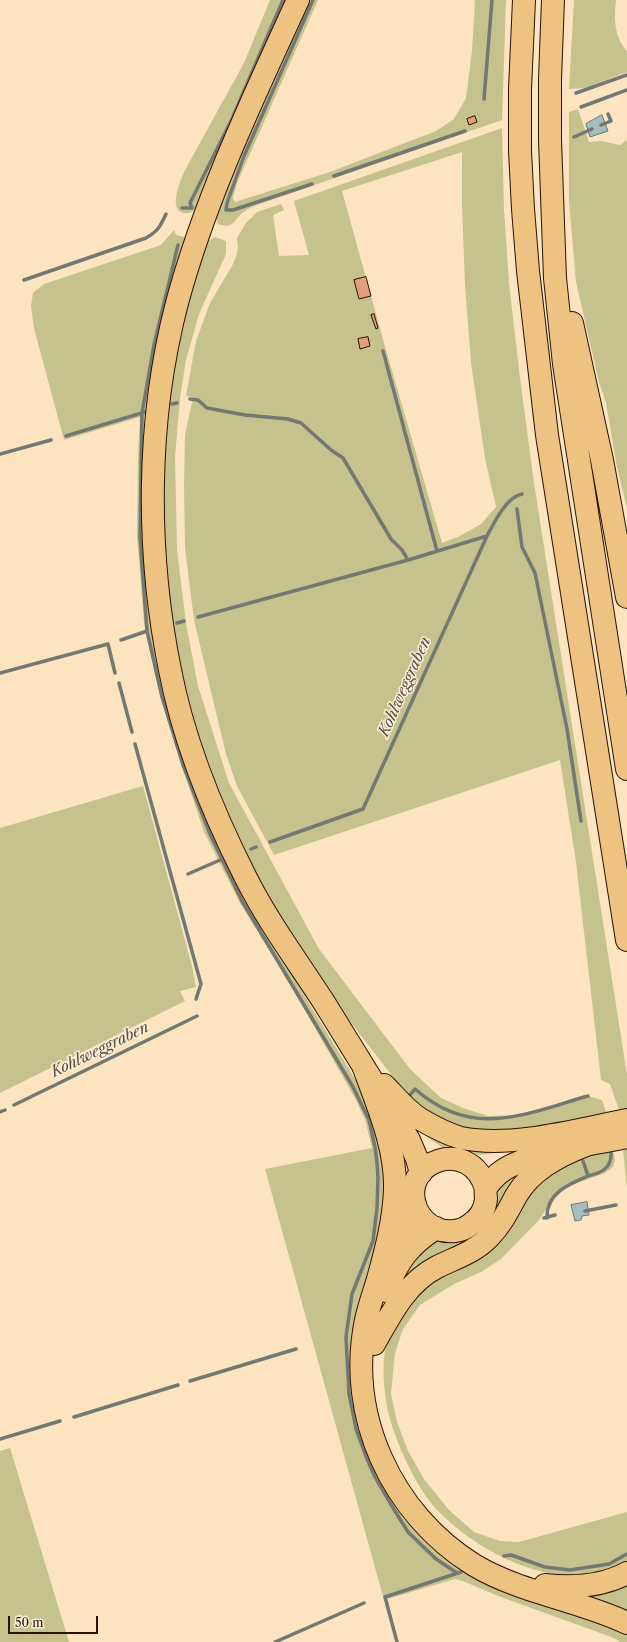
<!DOCTYPE html>
<html>
<head>
<meta charset="utf-8">
<style>
  body { margin:0 }
  #map { position:relative; width:627px; height:1642px; overflow:hidden; background:#fbe4bf; font-family:"Libre Caslon Text",serif }
  canvas { display:block }
  .scale { position:absolute; left:8px; top:1616px; width:90px; height:18px; box-sizing:border-box; border:2px solid #2b1103; border-top:0; padding-left:5px; font-size:12px; line-height:14px; white-space:nowrap; color:#2b1103; -webkit-text-stroke:3px #fcedd5; paint-order:stroke }
</style>
</head>
<body>
<div id="map">
<canvas width="627" height="1642"></canvas>
<div class="scale">50 m</div>
</div>
<script>
const context = document.querySelector('canvas').getContext('2d');
context.lineJoin = 'round';
function fill(path, color) {
  context.fillStyle = color;
  context.fill(path, 'evenodd');
}
function strokePath(path, color, width, dash) {
  context.strokeStyle = color;
  context.lineWidth = width;
  context.lineCap = dash ? 'butt' : 'round';
  context.setLineDash(dash || []);
  context.stroke(path);
}
function label(font, color, halo, rows, align = 'center') {
  context.font = font + ' "Libre Caslon Text",serif';
  context.lineWidth = 3;
  context.setLineDash([]);
  context.textBaseline = 'middle';
  context.strokeStyle = halo;
  context.fillStyle = color;
  for (const [text, x, y, turn = 0] of rows) {
    context.save();
    context.translate(x, y);
    context.rotate((+turn || 0) * Math.PI / 180);
    context.textAlign = isNaN(turn) ? turn : align;
    if (halo) context.strokeText(text, 0, 0);
    context.fillText(text, 0, 0);
    context.restore();
  }
}
const green = new Path2D(`
  M270 0H291L196 209C192 212 187 215 181 212 169 206 181 179 185 170L244 63Z
  M305 0H318L237 183 233 198 235 202 330 172 436 131 454 119 466 98 472 51 475 0H506L502 120 254 206C251 207 247 209 245 211 234 218 235 230 218 224L215 214Z
  M574 0H616C614 18 614 37 627 51V72L585 88 569 89Z
  M578 109 589 142 601 141 620 145 627 140V508L617 467 606 403 599 382 576 282 569 202V112Z
  M502 128 504 210 509 284 520 378 534 483 627 1075V1188L619 1110 610 1084 601 1080 576 862 560 760 274 855 237 786 226 754 194 620 185 548 184 485 185 435 193 397 186 396 196 341 210 303 232 266 236 257 238 247 237 238 246 223 257 212 281 204 284 210 273 215 279 256 309 255 294 201ZM462 152V205L465 285 471 363 485 458 496 507 481 524 460 536 442 543 384 343 342 191Z
  M174 230 176 235 185 237 167 304 147 592 247 901 358 1084 370 1110 378 1132 387 1191 357 1419 363 1441 373 1465 386 1491 404 1519 441 1553 627 1631V1642H620L614 1638 498 1596 463 1581 455 1579 384 1600 265 1169 372 1148 365 1120 356 1100 290 984 240 903 204 832 182 766 159 690 144 622 137 535 138 458 140 417 64 440 34 328 31 306 33 293 44 284 161 245Z
  M215 237 226 241V254L199 314 186 360 180 398 175 457 177 550 186 624 198 686 229 783 319 949 410 1069 441 1098 463 1108 488 1116 517 1115 588 1096 602 1100 606 1112 533 1131 477 1134 427 1114 398 1086 393 1077 308 967 246 860 224 809 193 723 176 657 164 567 163 436 178 333 205 246 209 241Z
  M143 786 192 966 196 987 180 991 185 1001 0 1093V828Z
  M405 1114 500 1151V1152L480 1155 457 1148 442 1147 427 1137Z
  M613 1150 615 1161 613 1167 605 1173 566 1187 553 1200 538 1221 501 1259 481 1272 454 1284 420 1305 403 1329 395 1353 391 1394 397 1422 408 1451 424 1479 449 1510 474 1532 500 1541 519 1542 627 1512V1562C613 1568 599 1575 584 1576 530 1578 477 1549 440 1513 416 1489 394 1440 387 1407 383 1383 381 1358 389 1335 393 1325 403 1306 410 1298 417 1291 426 1284 434 1277 450 1262 466 1247 483 1232 501 1216 519 1199 538 1183 543 1178 550 1171 556 1167 573 1158 594 1154 613 1150Z
  M535 1163 485 1231 389 1295 405 1262 497 1199 499 1186Z
  M10 1448 69 1642H0V1451Z
  M627 1585V1618L583 1595Z`);
const water = new Path2D(`
  M602 115 608 131 590 137 586 124Z
  M587 1202 589 1215 582 1216 581 1220 575 1221 571 1205Z`);
const stream = new Path2D(`
  M576 93 627 75
  M484 99 492 0
  M581 107 627 90
  M601 125 611 121 608 114
  M574 137 592 129
  M334 176 465 131
  M312 184 233 210H226L227 203 244 156 313 0
  M182 208H192L190 203 232 119 283 0
  M178 245 154 345 142 413 140 537 147 631 162 697 183 765 210 834 242 901 353 1087 369 1120 375 1147 377 1163 378 1178 377 1208 373 1241 352 1294 346 1337 349 1394 356 1429 367 1459 375 1477 390 1503 408 1532 436 1559 457 1573
  M24 280 146 238C158 231 160 227 166 214
  M383 351 437 551
  M190 399 198 400 207 408 245 415 288 419 301 423 331 450 343 458 391 539 402 550 408 560
  M172 404 177 403
  M66 436 145 412
  M0 454 51 440
  M517 509 522 547 535 573 567 729 581 821
  M198 617 408 560 487 536
  M177 623 184 621
  M121 640 147 631
  M0 673 108 644 115 673
  M119 683 132 732
  M135 744 201 984 196 999
  M270 842 363 809 487 536C494 523 506 497 522 494
  M251 849 256 847
  M188 874 220 860
  M410 1095 415 1089C473 1140 524 1114 588 1096
  M14 1105 197 1016
  M0 1112 5 1110
  M588 1176C601 1173 612 1168 611 1153
  M585 1211 616 1205
  M544 1218 555 1215
  M547 1218C546 1193 569 1184 588 1176L583 1161
  M190 1381 296 1349
  M74 1417 178 1385
  M0 1439 60 1421
  M504 1556 511 1555 545 1567 570 1570 609 1564 627 1554
  M275 1642 364 1603
  M397 1642 385 1597 461 1572`);
const building = new Path2D(`
  M475 116 477 122 469 125 467 119Z
  M366 277 371 296 359 299 354 280Z
  M374 314 378 328 376 329 371 315Z
  M368 337 370 346 360 349 358 339Z`);
const major = new Path2D(`
  M298 0C253 98 205 199 177 303 146 422 146 551 170 670 184 743 213 813 246 878 268 922 298 962 325 1004 353 1049 381 1095 409 1140L417 1159 421 1173
  M384 1085C395 1096 406 1110 420 1119 432 1126 447 1134 461 1138 512 1148 576 1130 627 1120
  M486 1189C471 1135 398 1161 416 1208 420 1217 427 1225 437 1229 448 1233 462 1232 471 1224 480 1218 485 1209 486 1199 486 1196 485 1192 486 1189 487 1186 492 1180 495 1177 517 1153 594 1144 627 1137`);
const highway = new Path2D(`
  M524 0 520 89V151L523 209 528 271 547 435 627 940
  M553 0 550 79V140L555 278 564 364 627 769
  M572 323 602 460 627 597
  M364 1068C378 1107 396 1147 395 1189 394 1220 386 1250 378 1279 374 1293 369 1306 366 1320 346 1416 392 1514 474 1565 521 1593 578 1600 627 1623
  M393 1254 412 1221 415 1205
  M386 1291C397 1262 409 1245 436 1228
  M374 1344C391 1314 406 1283 437 1267 455 1258 475 1252 489 1237 501 1225 508 1211 516 1196 531 1170 558 1156 586 1145
  M545 1585C573 1588 601 1587 627 1573`);
const waterNames = [
  ["Kohlweggraben",405,687,-66],
  ["Kohlweggraben",100,1050,-26]
];
fill(green, '#c5c28e');
fill(water, '#a3bcbd');
strokePath(water, '#737873', 1);
strokePath(stream, '#737873', 3.5);
fill(building, '#e39e7f');
strokePath(building, '#2b1103', 1);
strokePath(major, '#2b1103', 24);
strokePath(highway, '#2b1103', 24);
strokePath(major, '#eec280', 22);
strokePath(highway, '#eec280', 22);
label('italic 15px', '#554d44', '#fcedd5', waterNames);
</script>
</body>
</html>
